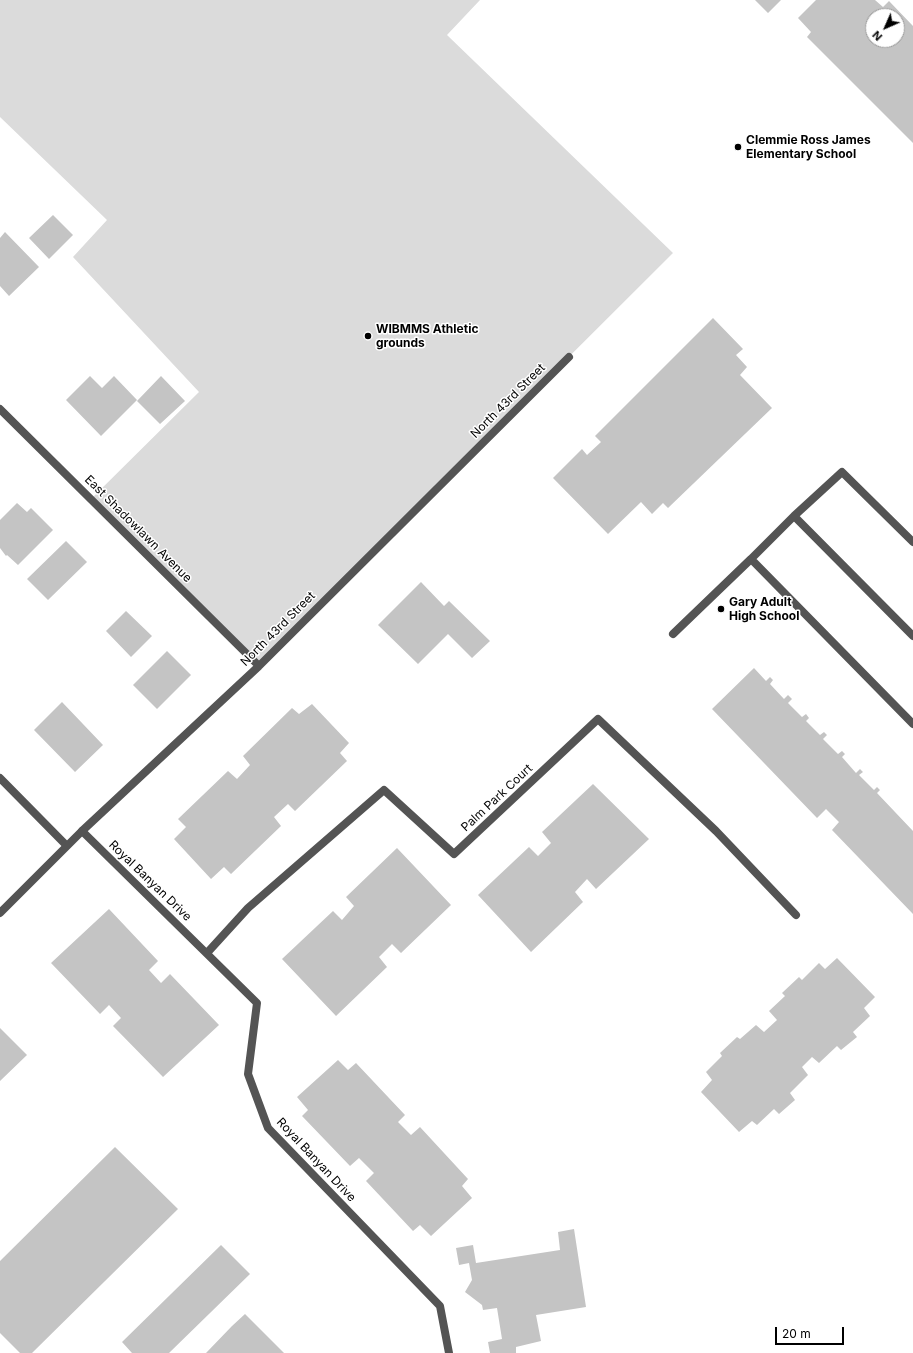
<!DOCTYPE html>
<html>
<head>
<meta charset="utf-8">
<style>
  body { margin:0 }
  #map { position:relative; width:913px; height:1353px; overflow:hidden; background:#fff; font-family:Inter,sans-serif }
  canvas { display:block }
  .north { position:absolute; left:865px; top:8px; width:40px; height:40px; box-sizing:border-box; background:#fff; border:1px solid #999; border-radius:50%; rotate:225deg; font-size:11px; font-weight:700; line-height:16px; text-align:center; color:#000 }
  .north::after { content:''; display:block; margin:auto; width:14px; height:18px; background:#000; clip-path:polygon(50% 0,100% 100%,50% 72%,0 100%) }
  .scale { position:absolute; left:775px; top:1327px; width:69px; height:18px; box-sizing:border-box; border:2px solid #000; border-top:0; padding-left:5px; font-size:12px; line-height:14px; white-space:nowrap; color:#000; -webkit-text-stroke:3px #fff; paint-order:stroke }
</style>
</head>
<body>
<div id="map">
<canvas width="913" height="1353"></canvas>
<div class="north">N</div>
<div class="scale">20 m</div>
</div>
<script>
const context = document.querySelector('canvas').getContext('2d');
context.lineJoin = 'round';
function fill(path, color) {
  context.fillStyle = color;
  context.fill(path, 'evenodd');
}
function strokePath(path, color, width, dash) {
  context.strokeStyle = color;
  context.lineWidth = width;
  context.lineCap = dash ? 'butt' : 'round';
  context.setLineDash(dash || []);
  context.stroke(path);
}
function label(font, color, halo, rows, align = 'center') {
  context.font = font + ' Inter,sans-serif';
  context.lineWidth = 3;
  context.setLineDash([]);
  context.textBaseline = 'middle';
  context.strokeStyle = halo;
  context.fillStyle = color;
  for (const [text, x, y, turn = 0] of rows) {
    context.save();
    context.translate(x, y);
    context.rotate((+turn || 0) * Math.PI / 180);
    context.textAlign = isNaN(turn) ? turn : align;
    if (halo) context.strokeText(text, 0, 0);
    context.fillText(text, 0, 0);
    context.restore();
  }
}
const green = new Path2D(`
  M0 0H480L447 35 673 253 259 666 91 499 199 392 73 257 107 220 0 117Z`);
const building = new Path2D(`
  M755 0H781L768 13Z
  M816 0H875L883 7 889 1 913 26V143L807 37 811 32 798 18ZM873 16H897V40H873Z
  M53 215 73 235 49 259 29 238Z
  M5 232 39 267 9 296 0 286V238Z
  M713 318 743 349 736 355 747 367 740 375 772 408 668 508 663 503 652 514 641 502 608 534 553 478 582 449 587 455 601 442 595 436Z
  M90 376 102 388 114 376 137 400 101 436 66 400Z
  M161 376 185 401 160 424 137 401Z
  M17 503 27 512 31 508 53 530 18 565 7 555 6 556 0 548V520Z
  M66 541 87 562 48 600 27 579Z
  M421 582 444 606 449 601 490 641 472 658 448 634 418 664 378 625Z
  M126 611 152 636 131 657 106 631Z
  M167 651 191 675 157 709 133 685Z
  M754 668 766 681 770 677 773 680 770 684 784 699 788 695 792 699 788 703 802 717 806 714 809 718 806 721 820 735 824 732 827 735 823 739 838 754 842 751 845 754 842 757 856 773 860 769 863 772 859 775 874 790 877 787 880 790 877 793 913 831V914L832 830 839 822 826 809 817 818 712 709Z
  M62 702 103 745 75 772 34 730Z
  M312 704 349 743 340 753 347 761 295 811 288 804 274 817 281 826 231 874 224 867 211 879 174 839 186 827 178 819 228 771 237 779 250 765 243 756 292 708 299 714Z
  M593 784 649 839 596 889 587 879 575 892 583 902 531 952 478 895 529 847 538 856 551 843 542 832Z
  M397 848 451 905 401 953 392 944 379 957 387 967 336 1016 282 959 333 911 342 920 354 906 346 897Z
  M109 909 158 961 149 970 161 983 170 974 219 1025 163 1077 113 1026 121 1018 109 1005 100 1014 51 963Z
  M837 958 875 997 864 1008 870 1016 853 1032 857 1037 841 1050 837 1046 819 1063 812 1057 802 1067 808 1075 790 1093 795 1100 779 1114 774 1109 757 1125 752 1121 739 1132 701 1092 712 1080 706 1072 722 1056 720 1053 737 1037 740 1039 756 1025 764 1032 777 1020 769 1011 785 996 782 993 799 977 802 980 819 963 825 969Z
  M0 1028 27 1055 0 1081Z
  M338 1060 348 1070 356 1063 405 1115 398 1122 411 1135 420 1127 468 1179 462 1186 472 1198 431 1236 420 1225 413 1231 366 1181 374 1173 359 1158 350 1166 302 1116 308 1110 297 1097Z
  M115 1147 178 1209 32 1353H20L0 1333V1261Z
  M574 1229 586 1307 536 1315 541 1341 516 1347V1353H490L488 1342 502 1339 497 1308 483 1310 482 1305 465 1292 472 1280 469 1263 459 1265 456 1248 473 1245 476 1263 560 1250 558 1232Z
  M221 1245 250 1274 169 1353H132L122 1342Z
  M245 1314 284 1353H206L232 1326Z`);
const service = new Path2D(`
  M794 516 913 636
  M913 542 842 472 794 516 751 559 913 724
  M673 634 751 559
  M82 831 257 1003 248 1074 268 1128 440 1306 449 1353
  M207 953 248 908 384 790 454 854 598 719 716 831 796 915`);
const minor = new Path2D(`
  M0 409 259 666
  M0 778 67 846
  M0 913 82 831 259 666 569 357`);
const markers = [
  [738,147,4,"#000"],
  [368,336,4,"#000"],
  [721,609,4,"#000"]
];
const poiNames = [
  ["Clemmie Ross James",746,140],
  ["Elementary School",746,154],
  ["WIBMMS Athletic",376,329],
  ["grounds",376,343],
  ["Gary Adult",729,602],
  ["High School",729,616]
];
const streetNames = [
  ["North 43rd Street",508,401,-45],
  ["East Shadowlawn Avenue",138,529,45],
  ["North 43rd Street",278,629,-45],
  ["Palm Park Court",497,798,-43],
  ["Royal Banyan Drive",150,881,44],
  ["Royal Banyan Drive",316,1160,47]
];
fill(green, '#dbdbdb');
fill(building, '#c4c4c4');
strokePath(service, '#545454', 8);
strokePath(minor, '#545454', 8);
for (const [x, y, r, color] of markers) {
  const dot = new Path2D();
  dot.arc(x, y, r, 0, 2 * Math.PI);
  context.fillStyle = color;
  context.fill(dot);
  strokePath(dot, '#fff', 1.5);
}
label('bold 12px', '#000', '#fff', poiNames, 'left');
label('12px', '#000', '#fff', streetNames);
</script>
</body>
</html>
